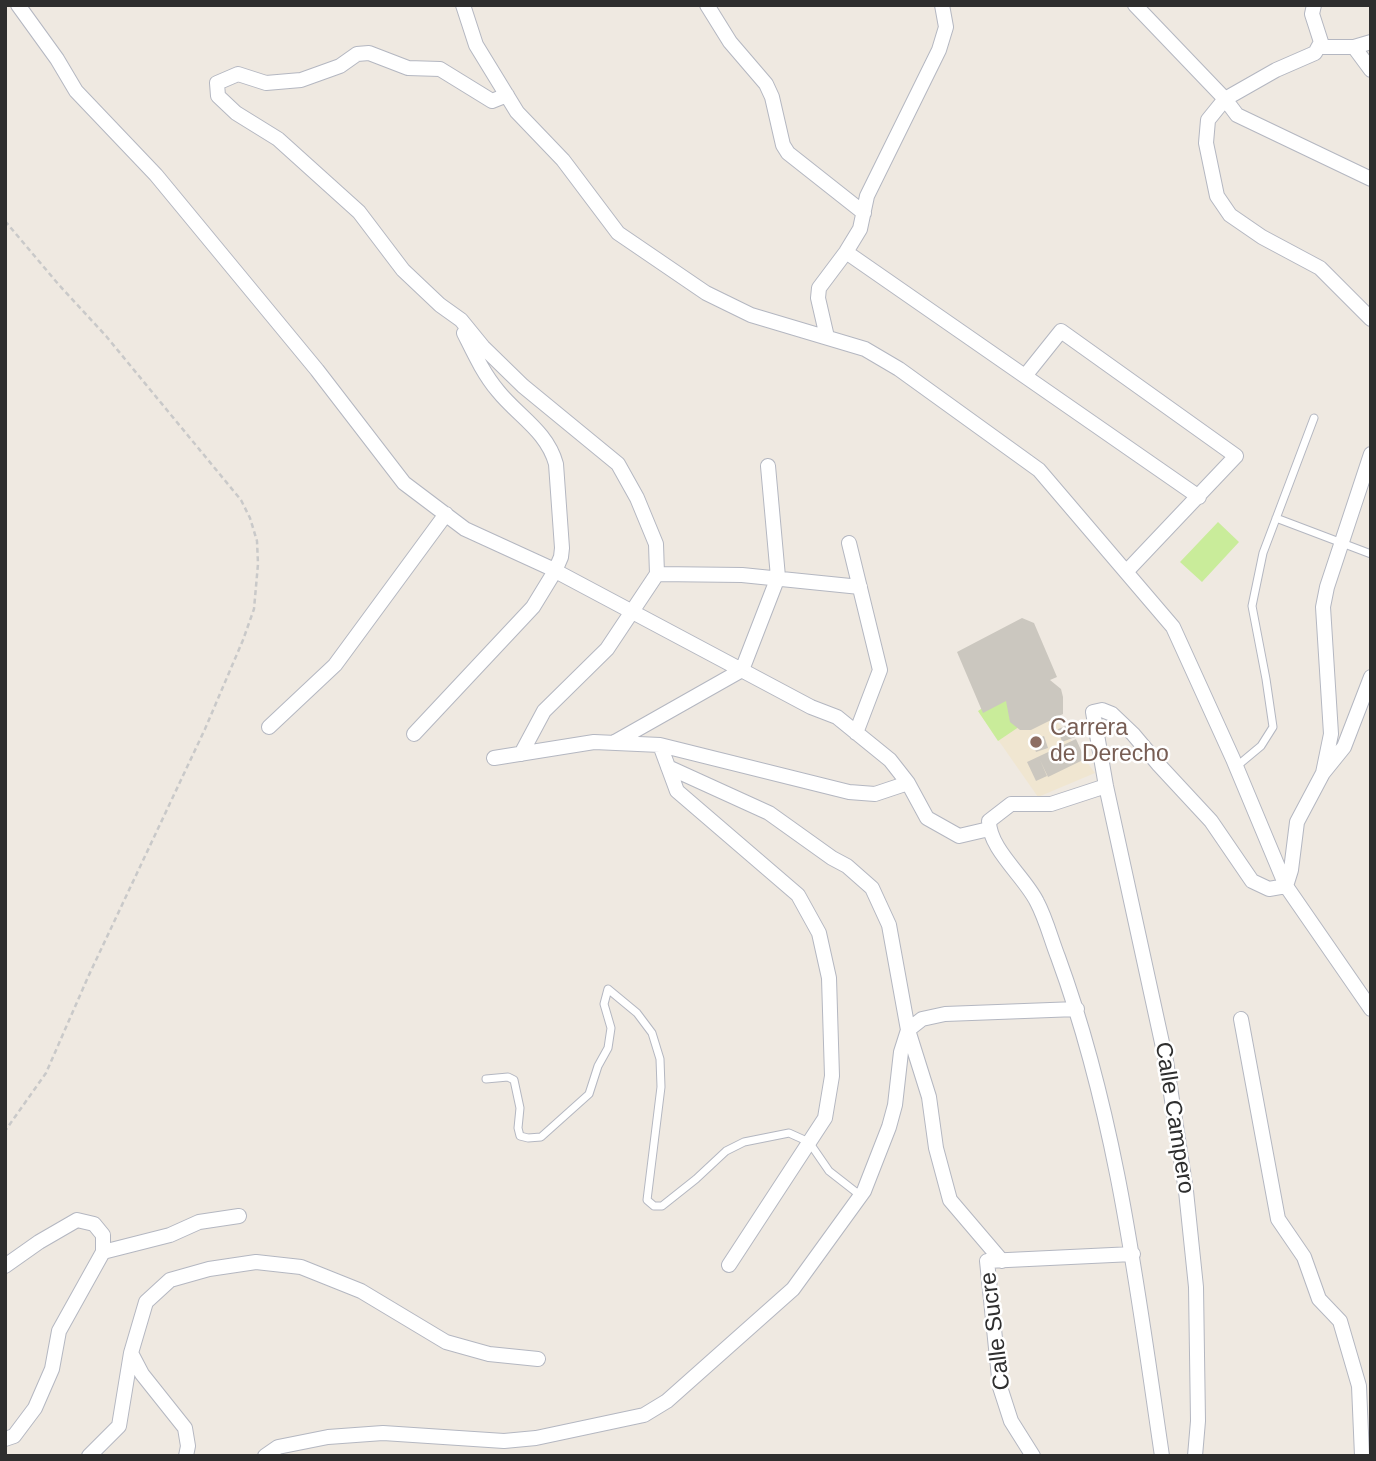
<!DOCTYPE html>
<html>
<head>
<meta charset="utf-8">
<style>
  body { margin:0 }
  #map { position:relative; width:1376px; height:1461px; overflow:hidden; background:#efe9e1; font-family:Helvetica,sans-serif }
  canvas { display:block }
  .frame { position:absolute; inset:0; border:7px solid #2e2e2e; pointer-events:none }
</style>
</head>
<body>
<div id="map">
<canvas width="1376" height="1461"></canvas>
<div class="frame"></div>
</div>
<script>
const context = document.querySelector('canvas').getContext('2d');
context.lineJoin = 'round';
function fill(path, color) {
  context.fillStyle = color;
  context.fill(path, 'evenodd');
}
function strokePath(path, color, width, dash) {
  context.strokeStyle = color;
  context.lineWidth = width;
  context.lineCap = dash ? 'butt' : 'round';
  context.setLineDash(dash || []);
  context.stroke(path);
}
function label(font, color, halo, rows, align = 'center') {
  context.font = font + ' Helvetica,sans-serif';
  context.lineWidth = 5;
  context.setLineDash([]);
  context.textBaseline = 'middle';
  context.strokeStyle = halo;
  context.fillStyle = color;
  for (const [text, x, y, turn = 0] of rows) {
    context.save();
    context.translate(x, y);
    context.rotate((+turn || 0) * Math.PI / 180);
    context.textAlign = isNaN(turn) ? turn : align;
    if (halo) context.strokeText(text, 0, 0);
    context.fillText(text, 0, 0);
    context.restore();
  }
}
const education = new Path2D(`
  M1047 708 1095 773 1038 797 978 711Z`);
const pitch = new Path2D(`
  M1218 522 1239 542 1202 582 1180 562Z
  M1027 678 1047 708 998 741 978 711Z`);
const building = new Path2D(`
  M1022 618 1034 623 1057 677 1050 680 1061 689 1063 697V714L1031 730H1020L1010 722 1006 701 983 713 957 652Z
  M1071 724 1075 737 1062 742 1058 729Z
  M1044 736 1048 748 1036 752 1032 741Z
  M1076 739 1085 759 1048 777 1040 760 1047 776 1036 781 1027 762Z`);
const path = new Path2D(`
  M5 221 59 285 106 336 241 500 250 518 257 541 258 564 254 609 243 640 205 729 88 977 46 1073 5 1131`);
const lane = new Path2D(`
  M1276 518 1371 554
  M1237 766 1261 746 1273 727 1266 679 1252 606 1263 553 1314 418
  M486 1079 508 1077 514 1080 520 1108 518 1128 520 1136 528 1138 541 1137 589 1094 598 1066 608 1048 611 1028 604 1004 608 989 637 1013 652 1033 660 1059 661 1087 647 1200 654 1206H662L696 1179 726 1151 744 1142 789 1133 809 1142 829 1171 861 1196`);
const street = new Path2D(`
  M18 5 57 59 76 91 156 175 317 370 404 483 465 529 548 567 811 707 837 717 890 760 908 783 927 818 959 836 989 829
  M463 5 476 45 517 112 563 160 618 233 706 293 751 315 865 349 899 369 1039 470 1173 627 1233 759 1286 886 1371 1009
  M707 5 730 42 766 84 772 97 783 145 788 153 864 213
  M1135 5 1225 99 1237 115 1371 179
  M1314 5 1312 14 1321 42 1315 53 1276 70 1225 99 1208 120 1206 143 1217 196 1230 215 1262 237 1320 268 1371 319
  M1319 47H1354L1371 42
  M1354 47 1371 70
  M507 95 492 101 440 69 408 68 369 53 357 54 340 66 301 80 266 83 238 74 217 83 218 96 236 113 278 139 359 212 403 270 440 305 461 320 483 347 523 386 618 464 637 498 656 544 657 574 607 649 544 711 521 754
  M846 252 1199 497
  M827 337 818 298 819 288 846 252 860 229 867 196 939 50 946 27 942 5
  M1025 376 1061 331 1236 456 1126 572
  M849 543 880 670 856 733
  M657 574 742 575 860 587
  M269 727 335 665 446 514
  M414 734 533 607 555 571 561 557 562 548 556 464C547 431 518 416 498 391 483 373 474 353 464 333
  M613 743 742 670 778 577 768 466
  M660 745 677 791 798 895 819 933 829 978 832 1076 825 1118 729 1265
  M494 758 594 742 660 745 849 792 875 794 908 783
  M668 767 769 813 832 858 847 866 872 888 889 925 908 1030 929 1097 936 1148 950 1200 1002 1261
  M1323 773 1331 734 1323 607 1327 587 1371 454
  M1106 786 1051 804H1011L989 821C989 849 1025 877 1037 902 1046 919 1051 939 1058 957 1117 1118 1137 1287 1162 1456
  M1286 886 1291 870 1297 822 1323 773 1344 747 1371 677
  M1241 1019 1278 1219 1304 1257 1319 1299 1340 1321 1359 1386 1362 1456
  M103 1252 170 1235 199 1222 239 1216
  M5 1266 39 1242 77 1220 94 1224 103 1235V1252L59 1331 52 1369 35 1408 14 1436 5 1439
  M89 1456 119 1426 131 1353
  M186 1456 188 1446 185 1428 142 1374 131 1353 146 1302 170 1280 209 1269 256 1262 301 1267 361 1291 446 1342 489 1354 538 1359
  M265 1456 278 1447 328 1437 383 1433 504 1441 536 1438 644 1415 667 1401 793 1289 864 1191 889 1127 895 1105 901 1052 908 1030 922 1019 945 1014 1077 1009
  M1033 1456 1011 1421 1000 1387 987 1261 1133 1254
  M1195 1456 1198 1421 1196 1287 1186 1191 1166 1061 1106 786 1093 712 1102 710 1112 714 1133 734 1159 765 1211 821 1252 881 1269 889 1286 886`);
const markers = [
  [1036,742,7,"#8d6e63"]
];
const educationNames = [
  ["Carrera",1050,729],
  ["de Derecho",1050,755]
];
const streetNames = [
  ["Calle Campero",1174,1118,81],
  ["Calle Sucre",996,1331,-97]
];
fill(education, '#f0e6d1');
fill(pitch, '#c9ec9a');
fill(building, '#cbc7bf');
strokePath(lane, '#b4b7c1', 9);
strokePath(street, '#b4b7c1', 16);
strokePath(path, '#c9c9c9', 2.5, [5, 3.5]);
strokePath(lane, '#fff', 7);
strokePath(street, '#fff', 14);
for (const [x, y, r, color] of markers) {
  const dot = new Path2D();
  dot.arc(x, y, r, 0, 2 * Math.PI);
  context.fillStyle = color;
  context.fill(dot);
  strokePath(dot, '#fff', 2.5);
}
label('23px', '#785e54', '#fff', educationNames, 'left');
label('23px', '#2e2e2e', '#fff', streetNames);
</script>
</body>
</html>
